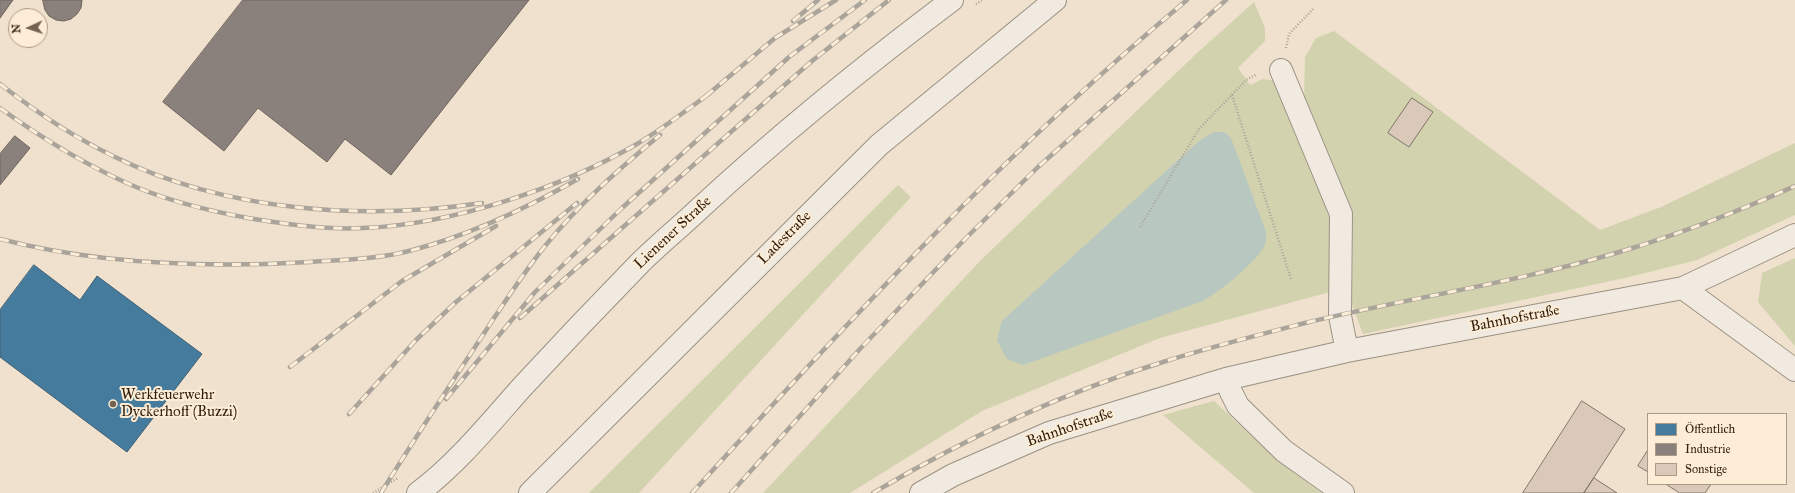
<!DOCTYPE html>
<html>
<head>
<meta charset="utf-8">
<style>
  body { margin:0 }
  #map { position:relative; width:1795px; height:493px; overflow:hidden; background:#efe1cd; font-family:"IM FELL Great Primer",serif }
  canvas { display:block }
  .legend { position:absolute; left:1647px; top:413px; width:140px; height:72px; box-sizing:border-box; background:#fdedd6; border:1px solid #ab9a86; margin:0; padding:5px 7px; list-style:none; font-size:12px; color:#301e0d }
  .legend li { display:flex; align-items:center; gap:8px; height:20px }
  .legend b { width:20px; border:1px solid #ab9a86 }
  .north { position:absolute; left:8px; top:8px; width:40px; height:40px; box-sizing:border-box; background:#fdedd6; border:1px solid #ab9a86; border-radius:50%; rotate:267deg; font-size:11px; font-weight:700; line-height:16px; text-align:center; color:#301e0d }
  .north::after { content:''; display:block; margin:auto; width:14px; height:18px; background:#736250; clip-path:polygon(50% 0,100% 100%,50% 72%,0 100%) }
</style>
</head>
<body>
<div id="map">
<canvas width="1795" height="493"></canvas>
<ul class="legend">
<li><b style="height:11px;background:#457b9d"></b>Öffentlich</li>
<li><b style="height:11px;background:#8a817c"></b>Industrie</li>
<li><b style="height:11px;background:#dac9b9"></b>Sonstige</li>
</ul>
<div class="north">N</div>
</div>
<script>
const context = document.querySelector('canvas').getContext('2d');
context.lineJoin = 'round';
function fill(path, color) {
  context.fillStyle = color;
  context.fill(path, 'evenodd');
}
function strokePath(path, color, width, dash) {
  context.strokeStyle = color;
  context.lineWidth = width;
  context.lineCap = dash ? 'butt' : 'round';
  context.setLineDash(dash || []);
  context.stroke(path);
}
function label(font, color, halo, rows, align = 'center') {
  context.font = font + ' "IM FELL Great Primer",serif';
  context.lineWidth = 4;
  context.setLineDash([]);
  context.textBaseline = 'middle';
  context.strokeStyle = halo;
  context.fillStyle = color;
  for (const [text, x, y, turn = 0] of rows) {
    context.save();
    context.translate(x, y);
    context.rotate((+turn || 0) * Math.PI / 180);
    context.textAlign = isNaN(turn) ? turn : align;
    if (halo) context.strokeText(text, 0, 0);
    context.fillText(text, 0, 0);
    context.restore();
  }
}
const green = new Path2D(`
  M1254 2 1265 28V41L1238 68 1250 85 1263 79 1277 81 1330 219V292L1160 338 982 411 850 493H763L981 260 1196 54Z
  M1334 31 1600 230 1661 207 1795 143V215L1697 260 1625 278 1363 334 1352 304 1353 213 1304 100 1305 57 1316 38Z
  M898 185 911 197 639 493H589Z
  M1795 258V346L1758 302 1762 273Z
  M1214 401 1278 461 1321 493H1254L1163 415Z`);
const water = new Path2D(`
  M1214 132H1224L1231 138 1266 232C1266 237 1266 244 1264 247 1255 263 1219 292 1203 301L1023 365 1007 359 997 340 1002 321 1200 140Z`);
const public = new Path2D(`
  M34 265 80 300 97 276 202 354 127 452 0 357V310Z`);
const industry = new Path2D(`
  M0 0H13L0 18Z
  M43 0H82L81 8 77 14 71 19 64 21 56 20 49 16 45 10Z
  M243 0H529L391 175 345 139 327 162 258 108 224 151 163 102Z
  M15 136 30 148 0 185V154Z`);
const building = new Path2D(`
  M1412 98 1433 112 1409 147 1388 133Z
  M1582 401 1625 429 1584 493H1523Z
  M1648 450V472L1638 466Z
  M1594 478 1617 493H1584Z
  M1666 484H1711L1705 493H1680Z`);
const path = new Path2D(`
  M976 4 982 0
  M1286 48 1289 34 1314 8
  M1232 95 1291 279
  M1140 227 1199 129 1246 80 1257 74
  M373 493 398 478`);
const minor = new Path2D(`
  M1281 70 1341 214 1340 316 1347 351
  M1683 288 1795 370
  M1226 379 1231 392 1238 406 1284 451 1343 493
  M418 493C458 463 490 423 523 386 561 345 600 304 639 264 658 245 679 228 698 210 779 135 864 66 952 0
  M530 493 879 145 1055 0
  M921 493 953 475 1049 433 1226 379 1347 351 1683 288 1795 235`);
const rail = new Path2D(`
  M793 21 818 0
  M0 84C36 112 73 137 115 157 225 211 362 221 482 203
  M706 96 775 38 836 0
  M0 108C43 139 87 166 136 187 172 202 210 211 248 218 286 224 324 230 363 228 451 225 561 188 637 144 662 129 686 111 710 93
  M0 239C100 265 207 268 310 262 341 260 378 259 409 251 468 236 525 209 578 179
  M520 318 732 131 812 61 889 0
  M290 367 402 281 496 226
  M446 399 535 292 622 208 789 57 865 0
  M349 414 416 340 456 302 577 203
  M381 493C413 441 446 391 479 341 500 309 521 276 545 246 578 205 619 169 660 135
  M692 493C848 321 1008 149 1187 0
  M731 493 859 350 965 239 1038 167 1226 0
  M873 493C964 439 1062 393 1163 362 1210 347 1258 335 1305 323 1408 298 1514 283 1616 253 1677 235 1737 212 1795 186`);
const markers = [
  [113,404,4,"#736250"]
];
const streetNames = [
  ["Lienener Straße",673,233,-43],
  ["Ladestraße",785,238,-45],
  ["Bahnhofstraße",1515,319,-11],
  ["Bahnhofstraße",1070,428,-19]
];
const poiNames = [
  ["Werkfeuerwehr",121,395],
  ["Dyckerhoff (Buzzi)",121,412]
];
fill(green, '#d2d2af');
fill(water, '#b8c8c0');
fill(public, '#457b9d');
strokePath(public, '#3f5f72', 1);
fill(industry, '#8a817c');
strokePath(industry, '#6f635b', 1);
fill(building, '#dac9b9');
strokePath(building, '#807669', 1);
strokePath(minor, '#9b9183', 24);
strokePath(path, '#aba49b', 2.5, [1, 2]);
strokePath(minor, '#f0eae0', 22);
strokePath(rail, '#aba49b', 4.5);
strokePath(rail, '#fdedd6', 3, [9]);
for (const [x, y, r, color] of markers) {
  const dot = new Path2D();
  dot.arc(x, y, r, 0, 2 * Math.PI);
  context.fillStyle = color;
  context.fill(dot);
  strokePath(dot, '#fdedd6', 1.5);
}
label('15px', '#301e0d', '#fdedd6', streetNames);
label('15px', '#301e0d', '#fdedd6', poiNames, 'left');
</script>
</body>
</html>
